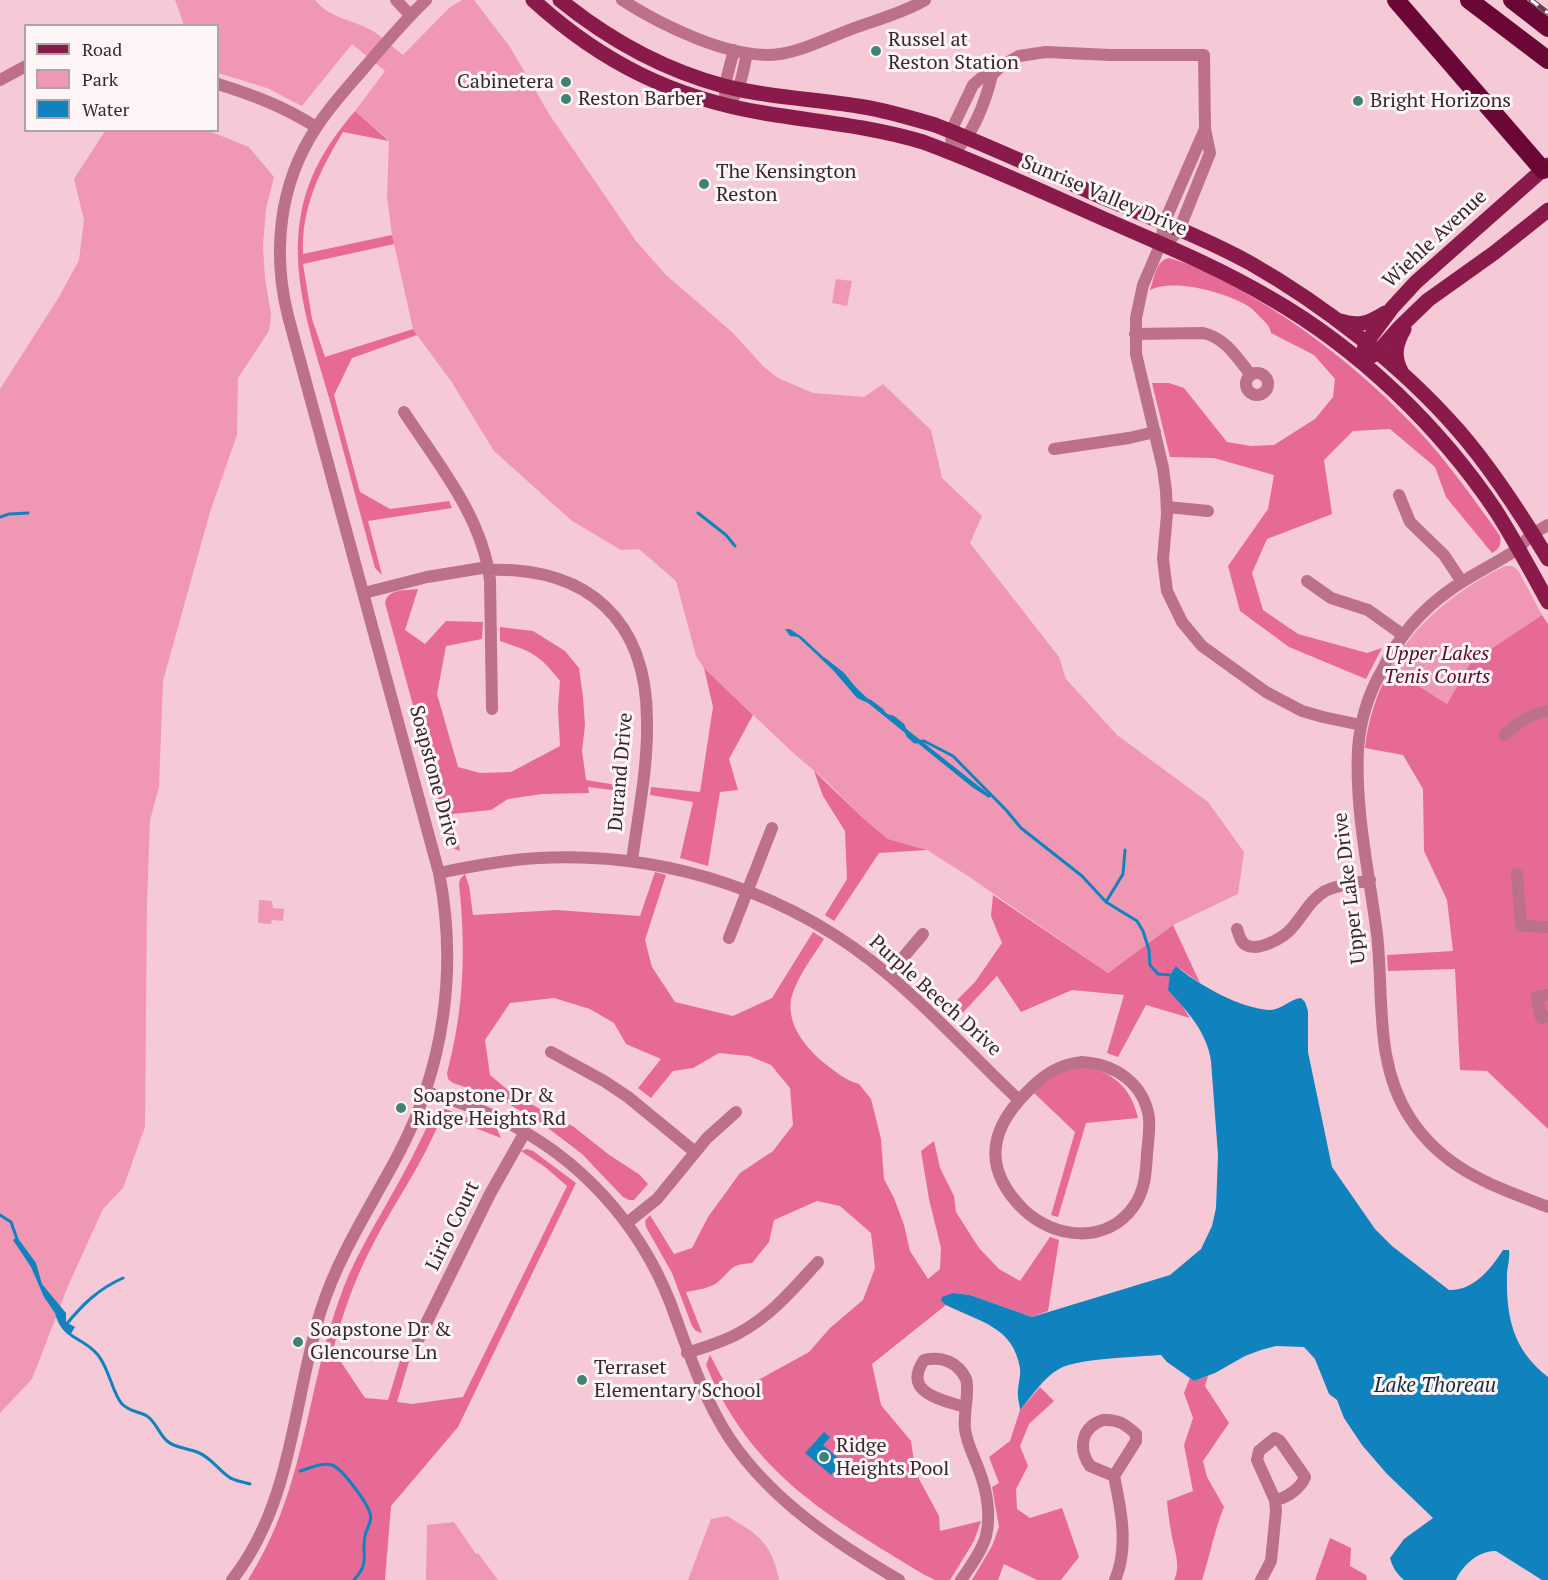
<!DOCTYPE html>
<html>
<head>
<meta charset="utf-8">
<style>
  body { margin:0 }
  #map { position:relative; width:1548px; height:1580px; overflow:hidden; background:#f5c9d5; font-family:"PT Serif",serif }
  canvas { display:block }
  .legend { position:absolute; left:24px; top:24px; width:195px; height:108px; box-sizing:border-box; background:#fef5f7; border:2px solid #afa3a6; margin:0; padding:8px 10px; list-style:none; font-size:18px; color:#38282c }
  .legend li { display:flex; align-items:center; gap:12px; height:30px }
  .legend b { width:30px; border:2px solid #afa3a6 }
</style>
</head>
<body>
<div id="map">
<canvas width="1548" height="1580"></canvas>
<ul class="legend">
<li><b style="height:8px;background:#8a1a4b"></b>Road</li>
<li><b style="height:16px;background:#f098b3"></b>Park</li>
<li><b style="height:16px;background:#1083bf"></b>Water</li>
</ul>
</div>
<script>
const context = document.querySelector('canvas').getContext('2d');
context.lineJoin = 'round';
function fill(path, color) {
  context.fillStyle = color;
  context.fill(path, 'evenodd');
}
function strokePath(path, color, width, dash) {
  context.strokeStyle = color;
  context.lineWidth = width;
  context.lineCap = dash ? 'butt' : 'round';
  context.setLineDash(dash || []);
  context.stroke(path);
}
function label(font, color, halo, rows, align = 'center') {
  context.font = font + ' "PT Serif",serif';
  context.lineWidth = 6;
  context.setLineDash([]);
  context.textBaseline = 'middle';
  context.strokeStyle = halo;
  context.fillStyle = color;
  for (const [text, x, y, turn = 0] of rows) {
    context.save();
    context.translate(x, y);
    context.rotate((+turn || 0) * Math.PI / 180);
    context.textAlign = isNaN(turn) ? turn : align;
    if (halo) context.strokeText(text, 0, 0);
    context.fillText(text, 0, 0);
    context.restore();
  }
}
const green = new Path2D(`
  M175 0H315C329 18 353 20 373 31 383 38 393 47 403 55L449 8 462 0H474L510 47 549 114 636 241 666 275 732 332 763 366 778 378 813 393 864 397 883 384 931 430 942 478 982 516 970 543 1059 657 1066 679 1117 735 1208 802 1244 852 1238 894 1173 925 1108 973 968 876 927 850 888 839 863 818 825 780 791 751 704 668 696 656 676 581 639 549 621 550 572 521 494 451 451 381 417 335 413 329 392 235 387 197 389 140 355 111 385 71 352 44 302 106 267 88 218 73V26L184 25Z
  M105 131H209L249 147 274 177 266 209 263 245 265 279 271 314 269 331 238 378 237 435 210 512 163 681 159 787 150 820 147 903 145 1127 123 1188 103 1209 68 1286 32 1379 0 1413V389L59 297 79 260 84 220 74 179Z
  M836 279 852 281 847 306 832 303Z
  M1505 566H1512L1518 570 1542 615 1471 662 1447 704 1390 668C1417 621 1457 590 1505 566Z
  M259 900 272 901 273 908 284 909 283 921 272 920 271 924 258 923Z
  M727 1516C758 1534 772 1543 779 1580H688L711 1519Z
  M454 1522 476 1554 478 1553 498 1580H426L427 1525Z`);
const forest = new Path2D(`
  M355 111 389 141 343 132C320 170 301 208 303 254L392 235 394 244 303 264 312 319 325 357 413 329 417 335 352 358 334 395 360 492 390 509 449 501 452 508 368 521 382 575 375 568C360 513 345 457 330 401 313 342 289 277 301 214 308 174 329 141 355 111Z
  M1169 258C1195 265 1221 279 1244 292 1307 328 1366 375 1416 428 1447 461 1474 499 1500 536 1502 545 1499 549 1492 553L1446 497 1435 467 1390 429 1353 431 1324 460 1332 514 1267 539 1252 573 1263 610 1298 634 1367 653 1382 648 1366 679 1289 647 1240 611 1228 566 1268 509 1274 475 1214 458 1170 457 1152 383H1169L1184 388 1227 442 1251 446 1274 445 1315 419 1333 397 1335 379 1314 355 1271 333C1270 326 1266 323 1261 318 1257 314 1253 309 1248 306 1225 292 1174 278 1150 290 1154 279 1156 260 1169 258Z
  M418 589 405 630 425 644 446 621 483 622 482 639 446 646 437 694 458 767 480 773 511 772 560 746 558 708 560 681C538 653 532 652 500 641V627L533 631 565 651 579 668 583 697 585 725 582 751 586 780 629 787 628 792 588 787 589 793 542 794 508 799 491 810 452 814 460 851 453 848 451 844 385 603C388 588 405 591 418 589Z
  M1542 615 1548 624V1129L1487 1071 1460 1070 1455 969 1388 971 1387 955 1453 951 1447 900 1424 851 1423 789 1403 755 1365 748C1368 719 1377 694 1390 668L1447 704 1471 662Z
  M704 668 753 715 729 759 738 790 720 792 708 866 680 858 693 802 650 795 651 787 700 792 713 707Z
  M814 771 863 818 888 839 927 850 879 853 834 921 825 915 847 879 845 831 823 796Z
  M655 872 666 875 645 940 652 967 675 1002 733 1016 772 998 813 932 824 939C813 956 795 980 791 1000 787 1025 806 1048 824 1063 835 1071 846 1081 859 1084L871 1099 881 1139 884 1179 894 1198 904 1225 910 1251 928 1279 940 1269 941 1248 929 1199 921 1151 934 1141 940 1168 954 1196 956 1212 979 1248 999 1269 1020 1281 1050 1237 1059 1240 1048 1311 1032 1317 970 1295 953 1293 941 1301 946 1305 872 1364 881 1405 911 1441 914 1462 919 1479 939 1516 940 1531 981 1521 974 1541 950 1580H935L923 1574C828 1516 751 1474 706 1365L710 1355 731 1395 809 1352 830 1328 863 1300 875 1268 871 1233 840 1206 817 1201 774 1220 769 1242 752 1263C729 1265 734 1268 719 1281 712 1288 696 1290 686 1292L702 1333 696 1331 692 1326 672 1273 646 1227 645 1221 650 1215 674 1254 692 1248 708 1217 740 1173 773 1151 793 1125 790 1088 771 1065 749 1056 719 1053 693 1068 673 1071 651 1098 638 1088 661 1059 626 1044 614 1023 590 1009 554 998 510 1003 485 1040 490 1075 514 1095 574 1127 608 1154 640 1175 648 1184 634 1200H629L623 1197 582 1154 544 1125 507 1103 480 1092 453 1083 448 1079 447 1073C464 1010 466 948 459 884L460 879 465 874 469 886 473 915 556 910 640 916Z
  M993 895 1108 973 1173 925 1200 983 1176 966 1182 1006 1190 1018 1146 1005 1118 1057 1107 1053 1124 995 1072 990 1021 1012 997 976 955 1021 945 1012 975 982 1002 943 991 916Z
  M1084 1067C1114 1072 1131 1088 1138 1118L1086 1123 1058 1217 1051 1215 1075 1132 1034 1093C1049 1077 1062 1071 1084 1067Z
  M443 1108 497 1129 501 1138 442 1115C424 1163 393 1204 370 1250 354 1281 342 1316 333 1350L365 1398 388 1400 403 1351 411 1355 397 1402 412 1404 463 1397 567 1186 545 1167 521 1151 527 1149 533 1151 576 1183 458 1427 391 1506 385 1580H248C305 1490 305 1397 339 1300 351 1265 369 1235 387 1203 404 1174 419 1144 433 1114L437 1109Z
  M1208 1376 1205 1386 1229 1423 1203 1461 1207 1477 1224 1507C1214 1531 1210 1556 1202 1580H1174C1182 1566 1173 1546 1171 1531 1169 1521 1168 1511 1167 1501L1193 1491 1184 1445 1193 1418 1184 1393 1190 1378 1194 1381Z
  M1040 1387 1054 1401 1029 1424 1020 1446 1028 1466 1016 1489 1017 1509 1030 1518 1062 1508 1079 1557 1061 1580H1037L1004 1564 998 1580H972L992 1546 999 1527 992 1487 999 1483 989 1457 1010 1441 1020 1410Z
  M1330 1538 1351 1548 1350 1566 1366 1575 1367 1580H1315Z`);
const water = new Path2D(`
  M785 629H790L802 637 866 697 991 796 989 798 972 787 868 703 857 698 833 670 798 637 790 636Z
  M1176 966C1197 984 1241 1009 1270 1010 1281 1010 1290 999 1301 998L1305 1002 1308 1011V1052L1332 1167 1375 1229 1392 1246 1449 1290C1473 1291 1491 1269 1503 1250H1509C1510 1257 1508 1265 1507 1273 1506 1316 1512 1349 1548 1377V1580H1542L1496 1551C1480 1550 1462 1565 1456 1580H1404C1396 1573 1393 1568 1390 1558L1404 1539 1433 1518 1387 1474 1362 1445 1344 1418 1337 1400 1329 1394 1315 1359 1304 1347 1276 1346 1261 1350 1245 1356 1215 1373 1194 1381 1167 1362 1161 1355C1137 1357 1078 1358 1059 1369 1044 1377 1031 1397 1020 1410 1020 1406 1018 1401 1018 1396 1017 1387 1021 1378 1020 1368 1013 1326 979 1322 946 1305L941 1301 942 1297 953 1293 970 1295 1032 1317 1170 1275 1201 1249 1212 1226 1216 1208 1218 1155 1211 1061C1207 1032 1187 1011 1168 990L1170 975Z
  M17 1237 36 1263 42 1284 66 1313V1322L75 1327 70 1335 44 1297 31 1267 13 1240Z
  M824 1432 830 1437 823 1445 843 1462 831 1475 805 1453Z`);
const stream = new Path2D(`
  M698 513 726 535 735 546
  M0 517 9 514 28 513
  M824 659 843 674 856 690
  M870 701 883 711
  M888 716 893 717 903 725 908 736 915 742 924 741 953 756 1007 811 1021 828 1082 876 1106 902 1137 921 1143 931 1149 950 1150 965 1158 974 1170 975
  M1106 902 1123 874 1125 850
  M0 1215 11 1222 17 1239
  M57 1315C65 1340 83 1337 98 1355 110 1370 112 1393 122 1404 130 1412 138 1411 147 1416 156 1422 159 1434 167 1441 175 1448 187 1448 197 1452 211 1457 217 1469 229 1477 234 1481 244 1482 250 1484
  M65 1326C82 1305 98 1289 123 1278
  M300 1471C311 1468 322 1462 332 1465 343 1469 367 1503 370 1513 373 1522 366 1528 365 1536 361 1556 371 1561 354 1580`);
const minor = new Path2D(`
  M396 0 410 15
  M622 0C661 25 733 61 780 54 804 50 826 39 849 30 875 20 901 14 925 0
  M734 50C730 68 721 88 727 105 741 92 743 71 747 53
  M0 80 26 66
  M218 84C253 95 285 107 316 127
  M1205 129 1164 223 1161 243 1143 285 1136 318V354L1163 468 1166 491 1167 514 1163 559 1167 591 1182 622 1202 646 1266 692 1302 711 1323 717 1361 725
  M952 153 951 131 973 85 981 78 992 75 1001 66 1019 56 1046 52 1110 55H1204L1205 129 1210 153 1179 230 1170 240 1161 243
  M952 153C973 137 986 100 992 75
  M1135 334 1203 333C1226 338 1237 358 1251 375
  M1246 384a11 11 0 1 1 22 0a11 11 0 1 1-22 0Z
  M404 412C438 464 482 516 490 580L492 709
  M1054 449 1129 438 1155 432
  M1399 495 1410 522 1444 555 1462 582
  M1167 507 1208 511
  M1548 525C1543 528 1537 531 1532 534 1526 539 1522 546 1516 550 1495 564 1471 575 1450 590 1420 611 1397 639 1381 672 1368 695 1360 723 1358 749 1355 811 1369 873 1377 934 1384 996 1374 1063 1410 1118 1444 1170 1493 1186 1548 1207
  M489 570C587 567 647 619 647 721 648 767 638 815 632 861
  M1307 581 1331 598 1368 610 1403 635
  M364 593 427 577 488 567
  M1504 735C1518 723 1530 714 1548 711
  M439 873C472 866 505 860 538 858 666 851 794 893 891 977 936 1015 976 1060 1019 1100
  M1517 874 1521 926 1548 927
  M1237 929C1239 934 1240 942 1246 945 1258 952 1283 938 1291 929 1303 916 1310 900 1325 891 1339 884 1356 884 1370 880
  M729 938 772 828
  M889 974 923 934
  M1548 995 1537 997 1541 1018 1548 1017
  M551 1052 604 1081 628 1097 695 1152
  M1082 1062C1115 1064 1144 1083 1149 1118 1150 1130 1148 1142 1147 1154 1146 1172 1145 1191 1134 1206 1107 1245 1054 1239 1023 1209 984 1170 988 1132 1025 1094 1042 1076 1057 1065 1082 1062Z
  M426 1092C452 1100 478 1108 502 1120 579 1157 639 1223 670 1302 688 1350 702 1396 730 1439 772 1501 836 1543 899 1580
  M627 1223 657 1199 707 1138 736 1112
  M418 1340 490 1194 525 1132
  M687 1353C705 1347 723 1342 739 1333 771 1316 794 1288 818 1262
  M1103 1420C1118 1419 1125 1424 1136 1434V1441L1114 1476 1090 1466C1078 1449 1081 1427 1103 1420Z
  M1114 1476C1121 1509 1129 1548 1115 1580
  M232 1580C293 1503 293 1400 321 1310 339 1254 371 1206 398 1155 444 1068 458 969 439 873L288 316C272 252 279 184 316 128 330 106 348 87 365 67 385 44 404 21 426 0
  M961 1580C970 1567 982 1551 986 1536 991 1516 987 1491 980 1473 975 1458 967 1445 965 1429 963 1415 970 1390 966 1379 958 1362 942 1356 924 1360 902 1393 941 1399 964 1407
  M1261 1580 1271 1561 1276 1511 1275 1500 1257 1460 1259 1451 1275 1438 1280 1441 1305 1477C1301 1488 1287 1498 1275 1500`);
const major = new Path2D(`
  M533 0C601 62 673 98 764 113 817 122 871 126 923 142 983 164 1043 192 1102 218 1159 243 1216 266 1270 298 1359 349 1439 426 1496 511 1515 541 1531 571 1548 602
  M560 0C608 39 664 70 724 86 770 98 818 99 864 107 888 111 911 118 935 125 990 146 1043 171 1097 195 1148 217 1201 236 1250 263 1324 305 1402 366 1458 430 1492 469 1521 514 1548 559
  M1341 321C1359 327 1369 323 1385 313
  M1363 353 1366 343 1392 308 1416 282 1548 165
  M1368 358 1377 353 1399 328 1428 300 1494 253 1548 210
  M1402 373C1393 357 1395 345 1404 329`);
const highway = new Path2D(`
  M1396 0 1543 170
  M1469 0 1548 60
  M1512 0 1548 28`);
const rail = new Path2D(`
  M1531 0 1548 13`);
const markers = [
  [876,51,6,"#3f8376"],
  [566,82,6,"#3f8376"],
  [566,99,6,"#3f8376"],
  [1358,101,6,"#3f8376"],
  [704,184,6,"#3f8376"],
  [401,1108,6,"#3f8376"],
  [298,1342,6,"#3f8376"],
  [582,1380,6,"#3f8376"],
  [824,1457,6,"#3f8376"]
];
const poiNames = [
  ["Russel at",888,40],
  ["Reston Station",888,63],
  ["Cabinetera",554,82,"right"],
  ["Reston Barber",578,99],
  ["Bright Horizons",1370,101],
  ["The Kensington",716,172],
  ["Reston",716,195],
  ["Soapstone Dr &",413,1096],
  ["Ridge Heights Rd",413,1119],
  ["Soapstone Dr &",310,1330],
  ["Glencourse Ln",310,1353],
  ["Terraset",594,1368],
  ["Elementary School",594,1391],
  ["Ridge",836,1446],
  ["Heights Pool",836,1469]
];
const streetNames = [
  ["Sunrise Valley Drive",1104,196,23],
  ["Wiehle Avenue",1435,239,-43],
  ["Durand Drive",621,772,-85],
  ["Soapstone Drive",434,776,75],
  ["Upper Lake Drive",1350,888,-97],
  ["Purple Beech Drive",935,996,42],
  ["Lirio Court",453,1226,-64]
];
const parkNames = [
  ["Upper Lakes",1437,654],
  ["Tenis Courts",1437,677]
];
const waterNames = [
  ["Lake Thoreau",1435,1386]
];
fill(green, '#f098b3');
fill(forest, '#e76a96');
fill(water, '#1083bf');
strokePath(stream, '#1083bf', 3);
strokePath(minor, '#bd7189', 12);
strokePath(major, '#8a1a4b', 15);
strokePath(highway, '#6a0736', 18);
strokePath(rail, '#5a454a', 5);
strokePath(rail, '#fef5f7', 3, [9]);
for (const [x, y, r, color] of markers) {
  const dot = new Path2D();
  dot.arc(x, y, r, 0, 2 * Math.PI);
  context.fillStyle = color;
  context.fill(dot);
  strokePath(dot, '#fef5f7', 2);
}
label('20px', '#38282c', '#fef5f7', poiNames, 'left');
label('20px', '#38282c', '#fef5f7', streetNames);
label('italic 20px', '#5a092e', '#fef5f7', parkNames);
label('italic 21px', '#182d3c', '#fef5f7', waterNames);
</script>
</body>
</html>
